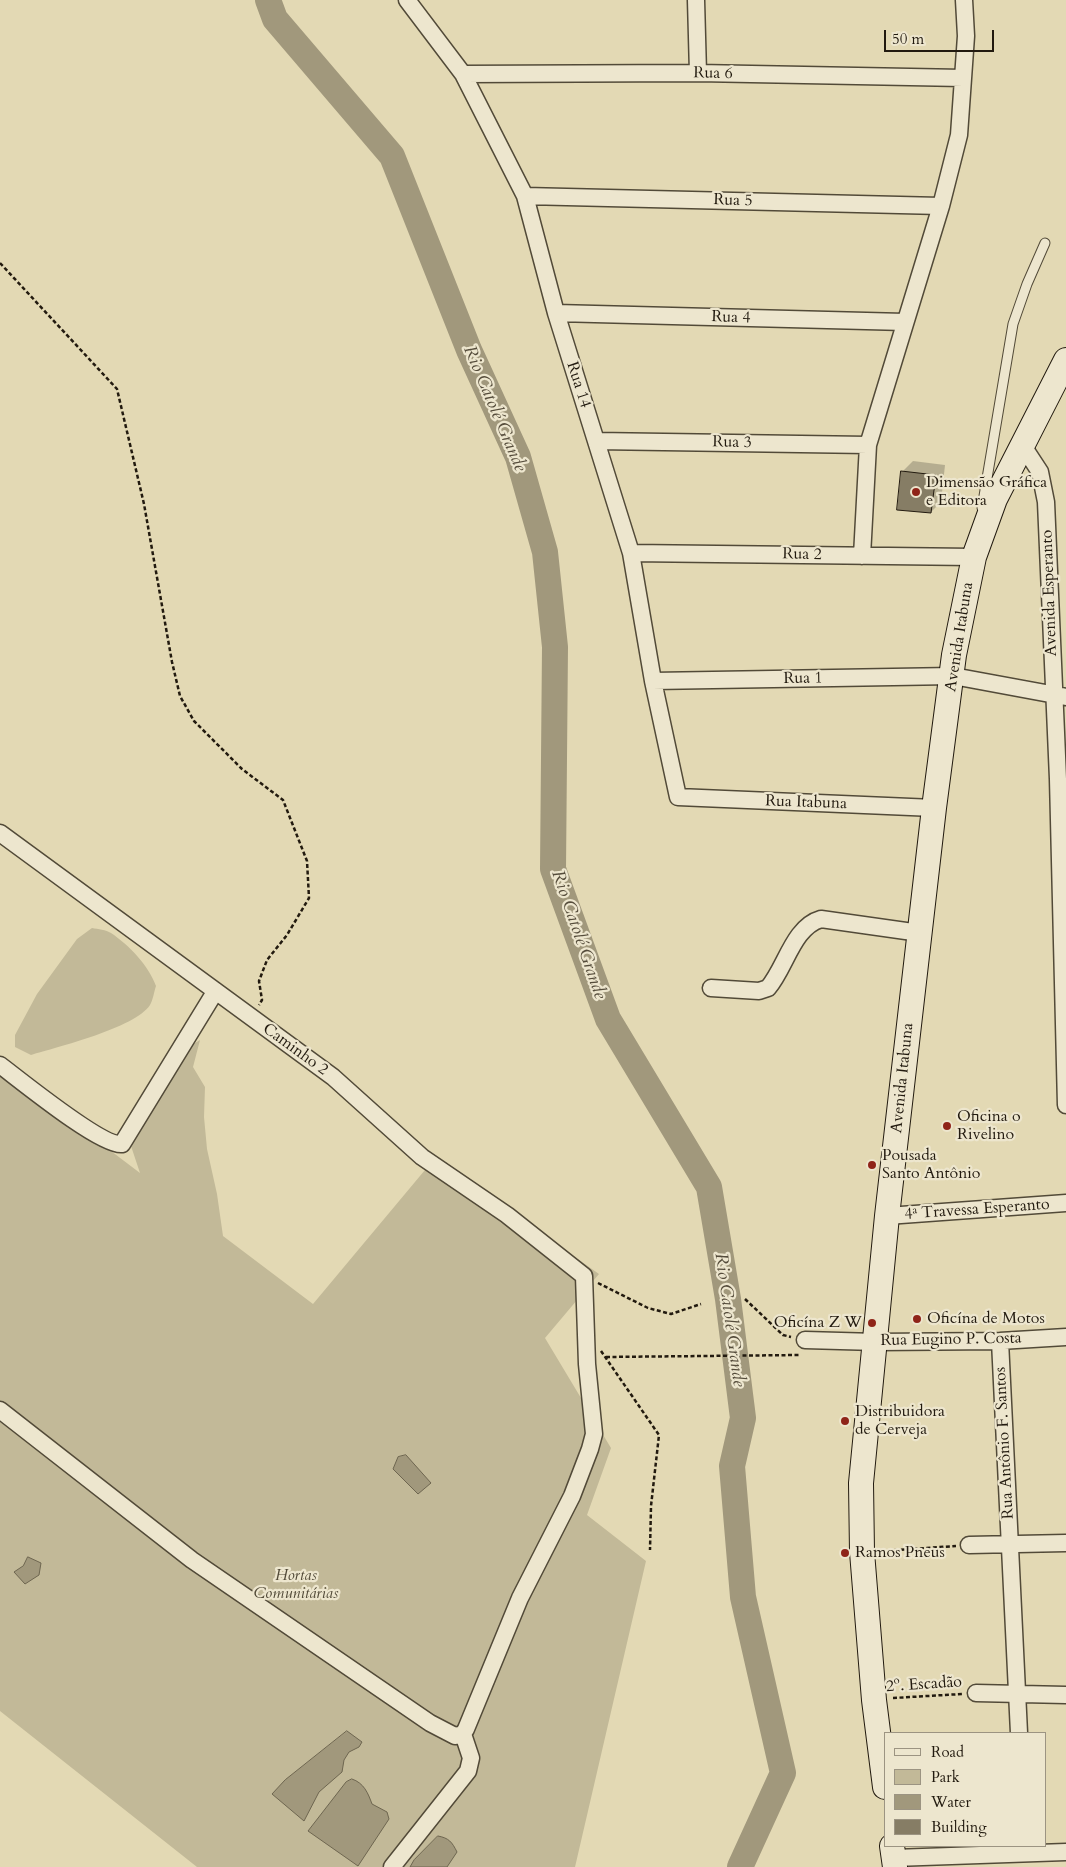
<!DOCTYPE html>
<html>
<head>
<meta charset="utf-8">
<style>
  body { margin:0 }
  #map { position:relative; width:1066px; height:1867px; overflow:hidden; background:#e3d9b4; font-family:Cardo,serif }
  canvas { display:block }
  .legend { position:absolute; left:884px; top:1732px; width:162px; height:115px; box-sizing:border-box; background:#ede6ce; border:1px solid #9c9482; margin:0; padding:6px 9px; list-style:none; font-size:15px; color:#221a0f }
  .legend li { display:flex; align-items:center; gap:10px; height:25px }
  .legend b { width:25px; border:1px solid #9c9482 }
  .scale { position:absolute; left:884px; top:30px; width:110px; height:22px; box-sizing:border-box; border:2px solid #221a0f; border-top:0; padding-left:6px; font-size:15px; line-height:18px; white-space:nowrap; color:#221a0f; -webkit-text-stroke:4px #ede6ce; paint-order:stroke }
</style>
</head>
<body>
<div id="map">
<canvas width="1066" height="1867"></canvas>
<ul class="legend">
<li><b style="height:6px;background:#ede6ce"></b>Road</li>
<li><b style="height:14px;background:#c2b998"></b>Park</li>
<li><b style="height:14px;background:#a1987c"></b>Water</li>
<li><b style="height:14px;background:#867d65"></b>Building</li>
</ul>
<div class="scale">50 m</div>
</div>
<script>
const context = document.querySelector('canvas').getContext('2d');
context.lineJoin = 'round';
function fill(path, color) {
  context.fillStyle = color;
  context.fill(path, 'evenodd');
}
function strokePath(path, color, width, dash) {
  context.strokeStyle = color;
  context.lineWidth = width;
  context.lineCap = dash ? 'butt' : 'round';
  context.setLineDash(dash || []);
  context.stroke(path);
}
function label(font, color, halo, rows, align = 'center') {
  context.font = font + ' Cardo,serif';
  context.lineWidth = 4.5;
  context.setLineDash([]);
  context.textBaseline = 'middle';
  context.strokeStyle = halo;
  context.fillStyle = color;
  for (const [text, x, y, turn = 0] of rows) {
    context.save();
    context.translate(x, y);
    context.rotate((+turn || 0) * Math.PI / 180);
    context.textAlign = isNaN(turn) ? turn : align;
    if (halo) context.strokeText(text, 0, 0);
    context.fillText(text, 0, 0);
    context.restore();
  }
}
const green = new Path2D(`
  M92 928C98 929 106 930 111 933 129 945 149 966 156 986 154 992 153 1000 150 1005 135 1028 57 1047 31 1055L15 1047V1035L37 994 77 939Z
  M200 1040 193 1067 205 1087 204 1117 207 1149 217 1194 223 1236 313 1304 435 1158 599 1274 545 1338 611 1448 587 1515 646 1561 575 1867H197L0 1711V1067L140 1173 127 1134 146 1088 172 1057Z`);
const water = new Path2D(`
  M406 1455 431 1483 418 1494 393 1469 398 1457Z
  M28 1557 41 1563 39 1575 25 1584 14 1572 23 1566Z
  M347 1731 362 1742 359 1747 349 1752 344 1760 342 1772 319 1792 304 1821 272 1794 285 1780Z
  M352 1779C364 1783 368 1793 372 1804L387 1812 389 1819 358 1866 308 1831 346 1782Z
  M438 1836C449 1838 452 1842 457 1852L447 1867H410L414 1860Z`);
const shadow = new Path2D(`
  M913 461 945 465 941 502 931 512 902 472Z`);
const river = new Path2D(`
  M268 0 275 19 392 156 469 350 518 457 545 552 555 647 553 869 608 1019 709 1187 728 1299 743 1418 732 1466 743 1597 783 1773 740 1867`);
const building = new Path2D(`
  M901 471 936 475 931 513 897 510Z`);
const path = new Path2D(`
  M0 263 117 389 144 504 172 662 180 696 194 721 242 769 283 800 307 861 309 898 287 935 267 960 259 981 262 1000 259 1005
  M598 1283 648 1308 671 1314 701 1304
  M745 1299 783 1335 791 1337
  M601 1351 659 1435 651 1506 650 1550
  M606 1357 800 1355
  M881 1551 956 1546
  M893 1698 962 1694`);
const lane = new Path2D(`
  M982 508 1013 324 1027 284 1045 243`);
const street = new Path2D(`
  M407 0 463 74 525 196 556 313 631 553 653 681 678 797 934 808
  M696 0 698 73
  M463 74 698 73 963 78
  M525 196 941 206
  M556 313 905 322
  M596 441 868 445
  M1023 446 1040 472 1046 502 1058 779 1066 1105
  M631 553 974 557
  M862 556 868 445 941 206 959 135 966 36 964 0
  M653 681 953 676 1066 697
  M0 833 333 1077 422 1157 507 1215 584 1276 587 1364 594 1434 590 1449 572 1496 520 1598 466 1729 463 1734 455 1736 430 1723 192 1560 0 1410
  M711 988 759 991 768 988C786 967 793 927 821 919L920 933
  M0 1065C20 1080 102 1147 122 1144L215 992
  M887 1216 1066 1203
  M805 1340 876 1342 1000 1341 1066 1337
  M1000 1341 1019 1733
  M969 1545 1066 1543
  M976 1693 1066 1695
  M894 1858 1066 1852
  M392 1867 468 1771 471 1758 463 1734`);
const secondary = new Path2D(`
  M885 1787 874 1700 862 1552 861 1483 887 1216 934 808 954 655 974 557 995 499 1066 360
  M892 1846 895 1867`);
const markers = [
  [916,492,5,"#8f2418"],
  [947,1126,5,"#8f2418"],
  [872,1165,5,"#8f2418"],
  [917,1319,5,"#8f2418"],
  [872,1323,5,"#8f2418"],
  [845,1421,5,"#8f2418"],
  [845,1553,5,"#8f2418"]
];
const streetNames = [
  ["Rua 6",713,74,1],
  ["Rua 5",733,201,2],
  ["Rua 4",731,318,2],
  ["Rua 14",578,385,72],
  ["Rua 3",732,443,1],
  ["Rua 2",802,555,1],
  ["Avenida Esperanto",1050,593,-92],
  ["Avenida Itabuna",960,637,-81],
  ["Rua 1",803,679,-1],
  ["Rua Itabuna",806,803,2],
  ["Caminho 2",295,1050,36],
  ["Avenida Itabuna",903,1078,-84],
  ["4ª Travessa Esperanto",977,1210,-4],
  ["Rua Eugino P. Costa",951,1340,-1],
  ["Rua Antônio F. Santos",1005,1443,-93],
  ["2º. Escadão",924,1685,-4]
];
const poiNames = [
  ["Dimensão Gráfica",926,483],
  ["e Editora",926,501],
  ["Oficina o",957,1117],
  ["Rivelino",957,1135],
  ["Pousada",882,1156],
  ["Santo Antônio",882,1174],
  ["Oficína de Motos",927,1319],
  ["Oficína Z W",862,1323,"right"],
  ["Distribuidora",855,1412],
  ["de Cerveja",855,1430],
  ["Ramos Pneus",855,1553]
];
const parkNames = [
  ["Hortas",296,1576],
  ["Comunitárias",296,1594]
];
const waterNames = [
  ["Rio Catolé Grande",494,409,67],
  ["Rio Catolé Grande",578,935,71],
  ["Rio Catolé Grande",729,1320,82]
];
fill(green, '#c2b998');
fill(water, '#a1987c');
strokePath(water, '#6e6650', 1);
fill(shadow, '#0003');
strokePath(river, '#a1987c', 26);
fill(building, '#867d65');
strokePath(building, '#221a0f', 1);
strokePath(lane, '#524a38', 11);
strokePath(street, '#524a38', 19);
strokePath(secondary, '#221a0f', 26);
strokePath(path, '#221a0f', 2.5, [4, 2.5]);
strokePath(lane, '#ede6ce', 9);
strokePath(street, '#ede6ce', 16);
strokePath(secondary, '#ede6ce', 24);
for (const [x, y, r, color] of markers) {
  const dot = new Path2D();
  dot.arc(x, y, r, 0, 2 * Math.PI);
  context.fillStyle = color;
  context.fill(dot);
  strokePath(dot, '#ede6ce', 2);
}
label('16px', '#221a0f', '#ede6ce', streetNames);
label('16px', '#221a0f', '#ede6ce', poiNames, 'left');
label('italic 16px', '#524a38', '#ede6ce', parkNames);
label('italic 18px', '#554c3b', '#ede6ce', waterNames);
</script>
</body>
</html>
